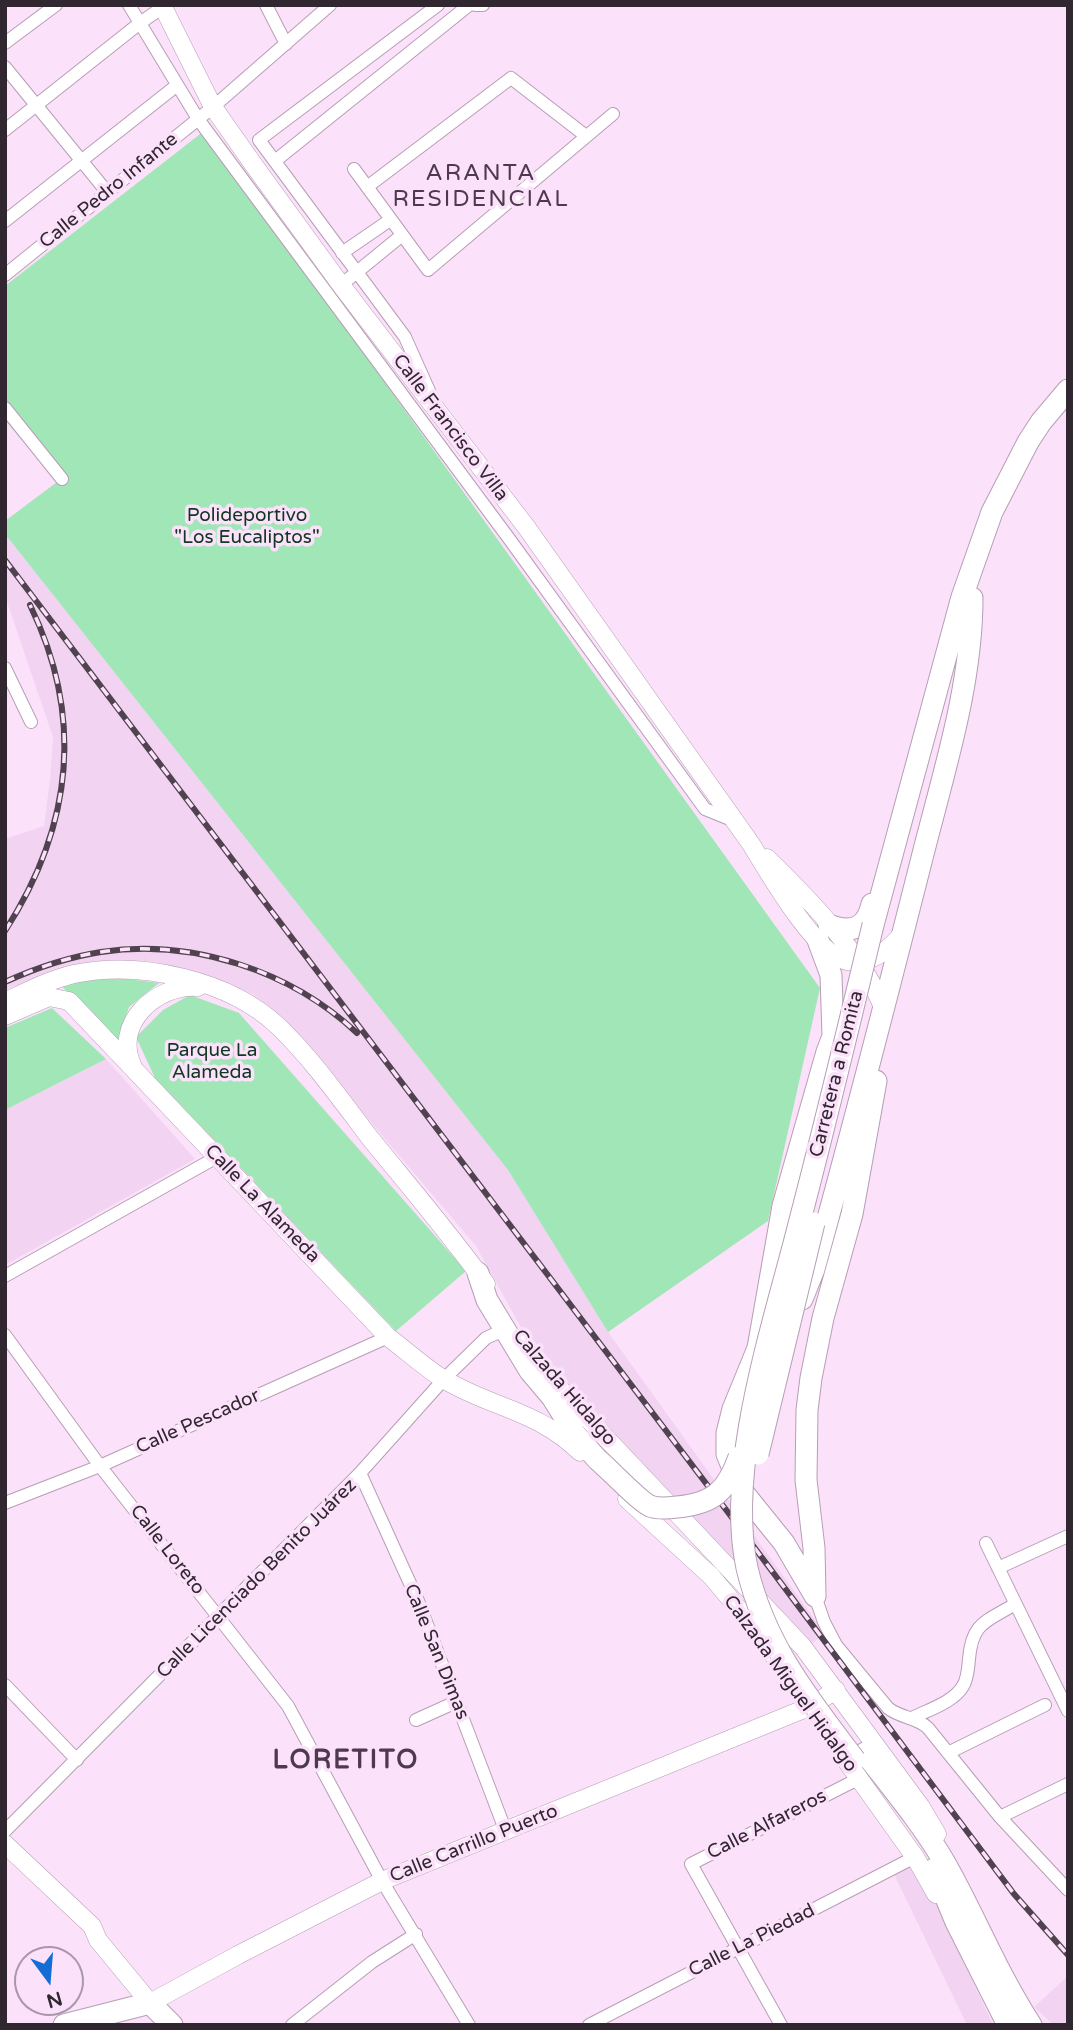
<!DOCTYPE html>
<html>
<head>
<meta charset="utf-8">
<style>
  body { margin:0 }
  #map { position:relative; width:1073px; height:2030px; overflow:hidden; background:#fbe1fa; font-family:"Varela Round",sans-serif }
  canvas { display:block }
  .frame { position:absolute; inset:0; border:7px solid #312730; pointer-events:none }
  .north { position:absolute; left:14px; top:1946px; width:70px; height:70px; box-sizing:border-box; background:#fbe1fa; border:2px solid #aa97a9; border-radius:50%; rotate:164deg; font-size:19px; font-weight:700; line-height:28px; text-align:center; color:#312730 }
  .north::after { content:''; display:block; margin:auto; width:24px; height:32px; background:#146cd5; clip-path:polygon(50% 0,100% 100%,50% 72%,0 100%) }
</style>
</head>
<body>
<div id="map">
<canvas width="1073" height="2030"></canvas>
<div class="frame"></div>
<div class="north">N</div>
</div>
<script>
const context = document.querySelector('canvas').getContext('2d');
context.lineJoin = 'round';
function fill(path, color) {
  context.fillStyle = color;
  context.fill(path, 'evenodd');
}
function strokePath(path, color, width, dash) {
  context.strokeStyle = color;
  context.lineWidth = width;
  context.lineCap = dash ? 'butt' : 'round';
  context.setLineDash(dash || []);
  context.stroke(path);
}
function label(font, color, halo, rows, align = 'center') {
  context.font = font + ' "Varela Round",sans-serif';
  context.lineWidth = 7;
  context.setLineDash([]);
  context.textBaseline = 'middle';
  context.strokeStyle = halo;
  context.fillStyle = color;
  for (const [text, x, y, turn = 0] of rows) {
    context.save();
    context.translate(x, y);
    context.rotate((+turn || 0) * Math.PI / 180);
    context.textAlign = isNaN(turn) ? turn : align;
    if (halo) context.strokeText(text, 0, 0);
    context.fillText(text, 0, 0);
    context.restore();
  }
}
const built = new Path2D(`
  M5 534 508 1170 608 1332 825 1634 809 1645 605 1427 524 1333 476 1246 279 1014 253 994 211 978 129 961H96L64 967 5 990V839L44 826 50 780 53 737 5 596Z
  M106 1059 195 1159 5 1265V1110Z
  M915 1857 993 2025H967L892 1870Z
  M1067 1977 1068 2025H1054L1034 2007Z`);
const green = new Path2D(`
  M204 131 820 988 768 1221 608 1332 508 1170 5 534V521L57 482 5 420V286Z
  M105 976 159 983 129 1007 116 1046 61 985Z
  M190 995 239 1013 466 1271 396 1331 155 1078 136 1037 163 1010Z
  M52 1008 106 1059 5 1110V1028Z`);
const street = new Path2D(`
  M129 5 198 119 510 540 705 809 732 820
  M266 5 286 44
  M475 5H483
  M5 43 56 5
  M5 67 107 192
  M5 130 140 23 163 7
  M275 161 469 5
  M354 169 428 270 613 114
  M367 187 511 78 586 136
  M5 221 176 86
  M342 253 390 220
  M5 275 213 107 330 5
  M341 285 401 236
  M430 393 405 337 259 140 438 5
  M5 408 62 479
  M5 668 31 722
  M5 1276 217 1157
  M5 1335 100 1466 288 1706 382 1881 469 2025
  M360 1473 418 1601 506 1832
  M5 1503 100 1466 388 1337
  M986 1543 1068 1711
  M998 1568 1068 1536
  M815 1596 824 1622 836 1645 888 1708C900 1718 917 1717 928 1728L1000 1817 1068 1890
  M5 1685 77 1760
  M912 1718C928 1710 954 1702 963 1686 968 1678 968 1668 969 1659 972 1622 986 1622 1015 1604
  M416 1720 456 1702
  M948 1753 1045 1705
  M1000 1817 1068 1784
  M5 1831 360 1473 444 1379 486 1338 497 1333 509 1335
  M292 2025 372 1962 416 1934
  M589 2025 915 1857
  M781 2025 691 1864 858 1779`);
const secondary = new Path2D(`
  M162 5 213 107 253 164 341 285 527 528 751 844C767 870 816 956 847 961 871 965 889 950 903 933
  M767 858C810 900 862 953 884 1010
  M5 1002C28 991 49 980 74 974 140 960 230 980 279 1027 313 1060 341 1100 370 1138 409 1186 450 1234 486 1284
  M5 1016 49 997 69 1001 388 1337C407 1351 425 1368 445 1380 492 1408 539 1411 580 1452
  M133 1067C112 1024 156 984 198 987
  M520 1341 558 1387 803 1647 921 1807 937 1834
  M627 1499 711 1576 758 1632 772 1654
  M840 1752 915 1857 936 1894
  M5 1844 92 1926 98 1940 150 2003 238 1955 382 1881 809 1707 836 1690`);
const primary = new Path2D(`
  M829 925C852 934 867 928 872 904
  M873 925 962 597 992 512 1028 442 1041 422 1068 390
  M818 940 831 975 833 1036 827 1052V1066
  M478 1273 487 1300 530 1371 552 1397 575 1434 597 1459
  M802 1299 814 1269C852 1133 887 996 922 858 943 774 972 686 972 598
  M815 1596 814 1548 806 1480 807 1410 811 1378 823 1318 852 1214 876 1081
  M815 1596 784 1543 742 1491 727 1454V1433L733 1409 758 1348 783 1206 827 1052
  M865 1753C893 1789 922 1824 945 1863 975 1916 997 1973 1031 2025
  M934 1869 956 1922 1008 2025
  M64 2025 150 2003 172 2025`);
const rail = new Path2D(`
  M5 560 727 1511 1014 1894 1068 1955
  M5 931C72 827 85 718 30 605
  M5 982C36 968 68 957 101 952 192 938 291 971 357 1033`);
const primaryBridge = new Path2D(`
  M758 1454 814 1223
  M597 1459C608 1468 640 1502 650 1506 657 1509 669 1508 677 1507 713 1504 727 1491 739 1457
  M855 1760C808 1698 765 1645 747 1568 725 1466 774 1324 799 1224 825 1125 849 1025 873 925`);
const streetNames = [
  ["Calle Pedro Infante",109,191,-39],
  ["Calle Francisco Villa",450,428,53],
  ["Carretera a Romita",837,1074,-76],
  ["Calle La Alameda",262,1204,46],
  ["Calzada Hidalgo",564,1388,49],
  ["Calle Pescador",198,1422,-24],
  ["Calle Loreto",167,1550,52],
  ["Calle Licenciado Benito Juárez",257,1579,-45],
  ["Calle San Dimas",436,1652,68],
  ["Calzada Miguel Hidalgo",790,1684,54],
  ["Calle Alfareros",767,1825,-27],
  ["Calle Carrillo Puerto",474,1844,-22],
  ["Calle La Piedad",752,1941,-27]
];
const parkNames = [
  ["Polideportivo",247,516],
  ["\"Los Eucaliptos\"",247,538],
  ["Parque La",212,1051],
  ["Alameda",212,1073]
];
const quarterNames = [
  ["ARANTA",481,174],
  ["RESIDENCIAL",481,200]
];
const districtNames = [
  ["LORETITO",346,1761]
];
fill(built, '#f2d3f2');
fill(green, '#a1e6b7');
strokePath(street, '#b69eb5', 14);
strokePath(secondary, '#b69eb5', 19);
strokePath(primary, '#b69eb5', 23);
strokePath(street, '#fff', 12);
strokePath(secondary, '#fff', 18);
strokePath(primary, '#fff', 21);
strokePath(rail, '#50434f', 6);
strokePath(rail, '#fbe1fa', 3.5, [10]);
strokePath(primaryBridge, '#b69eb5', 23, []);
strokePath(primaryBridge, '#fff', 21);
label('19px', '#312730', '#fbe1fa', streetNames);
label('19px', '#123721', '#fbe1fa', parkNames);
context.letterSpacing = '2px';
label('23px', '#4e3a4e', '#fbe1fa', quarterNames);
context.letterSpacing = '0px';
context.letterSpacing = '2px';
label('bold 26px', '#4e3a4e', '#fbe1fa', districtNames);
context.letterSpacing = '0px';
</script>
</body>
</html>
